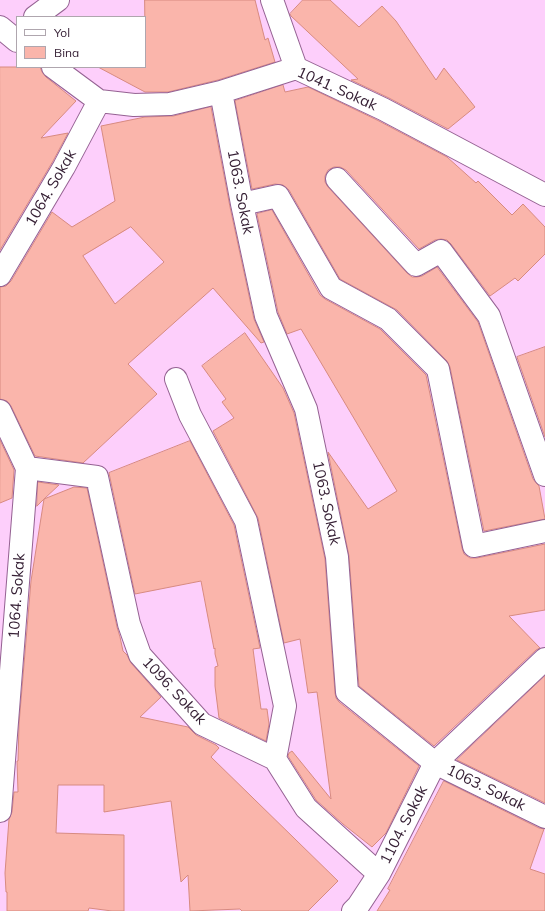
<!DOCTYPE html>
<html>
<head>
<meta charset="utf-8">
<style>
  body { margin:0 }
  #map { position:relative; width:545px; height:911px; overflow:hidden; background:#fdcffb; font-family:Mulish,sans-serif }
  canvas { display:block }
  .legend { position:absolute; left:16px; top:16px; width:130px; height:52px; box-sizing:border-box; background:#fff; border:1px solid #afa6ae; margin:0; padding:5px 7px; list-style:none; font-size:12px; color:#362035 }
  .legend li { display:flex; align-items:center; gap:8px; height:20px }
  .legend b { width:20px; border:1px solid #afa6ae }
</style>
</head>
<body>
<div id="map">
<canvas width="545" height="911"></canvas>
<ul class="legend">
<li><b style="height:5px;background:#fff"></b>Yol</li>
<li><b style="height:11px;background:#fab5ab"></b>Bina</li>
</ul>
</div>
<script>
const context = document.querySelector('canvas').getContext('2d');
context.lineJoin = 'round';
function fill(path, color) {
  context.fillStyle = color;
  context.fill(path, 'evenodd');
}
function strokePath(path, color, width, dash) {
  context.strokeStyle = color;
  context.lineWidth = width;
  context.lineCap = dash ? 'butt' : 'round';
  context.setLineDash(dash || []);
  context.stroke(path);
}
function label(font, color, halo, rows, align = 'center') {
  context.font = font + ' Mulish,sans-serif';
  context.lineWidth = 3;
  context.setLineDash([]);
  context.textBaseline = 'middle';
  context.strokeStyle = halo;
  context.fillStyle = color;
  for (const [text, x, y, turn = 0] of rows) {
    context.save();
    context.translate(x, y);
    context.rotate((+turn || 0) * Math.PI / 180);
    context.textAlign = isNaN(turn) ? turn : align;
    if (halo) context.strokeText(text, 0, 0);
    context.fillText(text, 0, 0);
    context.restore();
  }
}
const building = new Path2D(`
  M145 0H255L265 40 268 38 275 62 218 80 168 92H145L98 67H145Z
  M303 0H330L359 27 382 6 396 21 436 80 444 68 475 107 448 129 389 98 351 80 358 79 291 16 290 14Z
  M0 67H40L42 72 46 77 76 101 41 138 68 133 53 161 0 250Z
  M283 85 285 92 308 87 377 120 447 157 476 183 478 181 512 215 523 204 545 227V254L518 281 515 278 490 296 451 244 447 240 441 239 435 240 419 249 346 170 340 167H334L328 170 325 176V182L328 187 407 273 412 277H417L422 276 437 267 478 322 533 479 537 484 539 486 545 519 484 531 450 367 447 361 397 310 340 279 289 190 283 185 275 184 252 189 235 101Z
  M211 107 230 207 254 319 264 342 261 343 213 288 128 364 157 394 83 463 35 456 11 406 7 401 0 399V287L6 286 11 281 52 212 72 227 115 201 101 126 145 117 173 116ZM131 227 164 262 115 304 83 256Z
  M272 210 320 295 325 299 380 329 426 375 462 548 464 554 470 558H477L545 544V610L509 616 540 648 536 650 434 746 359 686 349 556 328 452 368 509 397 491 301 329 287 334 278 312 257 214Z
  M245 333 283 388 294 413 325 559 335 693 336 698 339 702 419 766 386 833 372 847 343 824 316 800 288 756 289 753 292 751 331 799 317 692 308 693 300 639 284 643 258 518 213 431 234 418 222 402 226 399 202 366Z
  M545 347V437L517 357Z
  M0 440 14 470 12 498 0 503Z
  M190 441 234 525 260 648 253 649 261 709H267L269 724 266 741 219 718 215 686V667L218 666 215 654V648L214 649 201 581 135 594 109 473Z
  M38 482 59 485 44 499 74 487 87 488 117 627 120 637 123 651 127 655 131 663 161 697 140 717 188 727 196 735 216 745 219 748 211 757 338 881 308 911H242L240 909 190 911 188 875 181 882 171 801 104 812V785H58L56 833 124 835V911H112L89 908 88 911H7V892H6L5 873 9 819 12 812 14 792H18L17 761H18L19 724 31 581 44 499 37 506Z
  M545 676V803L457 760Z
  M444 781 539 828 544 829 530 869 545 874V911H377L390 890 388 889Z`);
const minor = new Path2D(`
  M272 0 296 68
  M35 17 58 0
  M0 27 17 41
  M53 67 99 101 134 105 170 104 221 92 296 68 383 109 545 195
  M221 92 242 204 266 316 306 409 337 557 347 692 435 763 545 817
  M337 179 416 265 441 251 489 316 545 475
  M242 204 278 196 331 288 388 319 438 369 474 546 545 531
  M0 275 64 167 99 101
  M176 379 190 415 246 521 285 706 275 759
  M0 411 27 468 0 811
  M27 468 97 477 129 624 140 655 202 724 275 759 306 808 379 874
  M353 911 358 906 379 874 435 763 545 659`);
const streetNames = [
  ["1041. Sokak",337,89,24],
  ["1064. Sokak",51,188,-60],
  ["1063. Sokak",240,192,79],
  ["1063. Sokak",326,503,78],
  ["1064. Sokak",17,596,-86],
  ["1096. Sokak",174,691,47],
  ["1063. Sokak",486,788,26],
  ["1104. Sokak",404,825,-63]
];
fill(building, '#fab5ab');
strokePath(building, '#d78a80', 1);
strokePath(minor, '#956293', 24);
strokePath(minor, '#fff', 22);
label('15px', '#362035', '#fff', streetNames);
</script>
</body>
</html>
